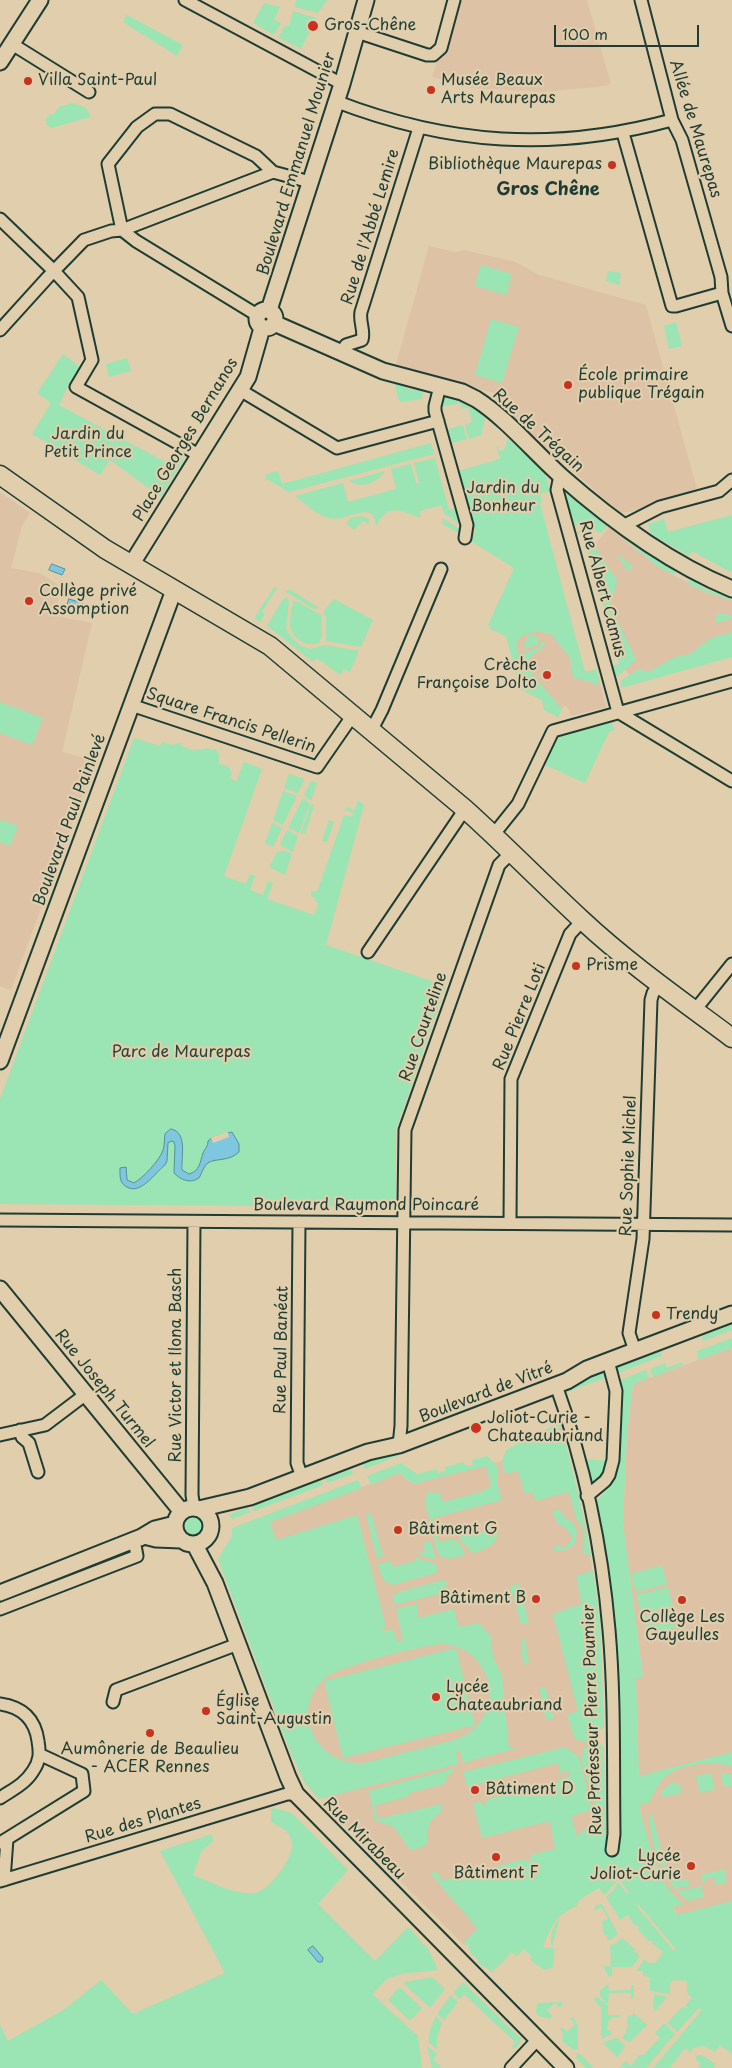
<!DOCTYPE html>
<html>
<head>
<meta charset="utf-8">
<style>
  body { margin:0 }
  #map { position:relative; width:732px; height:2068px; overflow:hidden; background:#e1ceac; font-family:"Playpen Sans",sans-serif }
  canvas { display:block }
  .scale { position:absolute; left:554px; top:25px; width:145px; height:22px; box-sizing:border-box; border:2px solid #1f3d34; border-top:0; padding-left:6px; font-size:15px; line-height:18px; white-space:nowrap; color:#1f3d34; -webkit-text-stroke:4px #e1ceac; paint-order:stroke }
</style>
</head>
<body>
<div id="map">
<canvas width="732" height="2068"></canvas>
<div class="scale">100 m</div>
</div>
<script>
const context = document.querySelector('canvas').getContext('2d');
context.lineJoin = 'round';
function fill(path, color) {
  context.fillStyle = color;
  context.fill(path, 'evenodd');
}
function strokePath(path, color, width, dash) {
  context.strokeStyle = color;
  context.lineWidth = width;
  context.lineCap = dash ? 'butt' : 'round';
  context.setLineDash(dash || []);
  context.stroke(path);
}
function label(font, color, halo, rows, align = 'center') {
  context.font = font + ' "Playpen Sans",sans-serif';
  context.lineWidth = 4.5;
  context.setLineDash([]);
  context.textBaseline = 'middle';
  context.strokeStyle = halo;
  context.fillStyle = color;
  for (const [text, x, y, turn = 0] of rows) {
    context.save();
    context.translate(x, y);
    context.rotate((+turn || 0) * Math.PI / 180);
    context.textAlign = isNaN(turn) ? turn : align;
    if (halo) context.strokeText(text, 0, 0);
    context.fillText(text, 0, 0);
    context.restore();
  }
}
const built = new Path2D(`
  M457 0H587L611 84 598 87 540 92 472 88 432 77Z
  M429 246 455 252 464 250 516 262 539 275 646 305 697 489 651 502 644 509 621 513 507 414 510 398 396 364Z
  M0 492 30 513 22 526 11 568 40 573 60 586 55 616 92 623 62 752 95 761 11 990 0 986Z
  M609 527 657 566 704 592 732 600V653L634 680 620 664 590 551Z
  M540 628 552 629 568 651 575 680 580 678 586 682 592 681 593 685 600 683 606 707 571 716 568 708 564 705 558 717 544 710 542 700 526 692 511 636Z
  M731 1348 732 1353V1993L719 1987 644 1855 640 1805 636 1678 643 1676 623 1523 627 1434 633 1384Z
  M561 1427 586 1527 600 1623 604 1727 599 1731V1744L604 1748 606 1847 466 1945 463 1944 334 1814V1808L325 1798 319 1799 305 1783 299 1771 232 1536 399 1473 413 1484 502 1461Z`);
const green = new Path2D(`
  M296 0H327L318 13 295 7Z
  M264 3 280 7 274 20 281 23 274 35 253 23Z
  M293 11 316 18 301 49 278 37 285 26H289Z
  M127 15 183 45 177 56 123 22Z
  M73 103 86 108 91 117 51 128 46 124 47 122 45 120 50 114 53 115 59 107Z
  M481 265 512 274 506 295 475 286Z
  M608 271 621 273 619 285 606 281Z
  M491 319 519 327 502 383 475 375Z
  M676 322 682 346 669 349 664 326Z
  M63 354 85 371 76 387 69 384 59 405 169 464 177 451 183 455V461L161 497 110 460 100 475 32 434 51 403 37 393Z
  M127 358 131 371 109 377 106 364Z
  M394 383 407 386V389L423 390 422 399 401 402 398 398Z
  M448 396 472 404 486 415 481 435 469 439 465 425 472 422 468 407 462 409 460 403 443 407 445 397Z
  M463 425 467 439 452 443 448 429Z
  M508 438 545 473 550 491 540 494 542 503 540 504 585 672 596 669 600 683 593 685 592 681 586 682 580 678 575 680 570 668 572 666 570 658 551 634C538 630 522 631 516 644L520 660 525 669 527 668 562 709 558 717 544 710 542 700 520 689 506 636 490 629 491 626 488 625 514 568 469 540 471 535 476 533 458 471 500 459 496 445 500 451 504 450Z
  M431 443 434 454 289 492 265 478 267 474 278 471 282 484Z
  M435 458 449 510 462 506 467 522 460 524 444 513 441 505 420 511 421 518C400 511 389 502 376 526L375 519 371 513C358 510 348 518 336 519 322 520 306 504 295 496L343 483 348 502 396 489 391 469 411 464 416 483H419L414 463Z
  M385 471C377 483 362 489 349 481Z
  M567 494 607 526 601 533 575 525 565 496Z
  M732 515V573L692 551 689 556 651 534 648 524 664 519 668 532Z
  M361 516 369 519V524L362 521 355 530 346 524 351 518Z
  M443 518 462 531V535L442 524Z
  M577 531 585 532 617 580 613 598 601 600 583 533 577 534Z
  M615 531 677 570 674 575 657 566Z
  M619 555 633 567 629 572 618 557Z
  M690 578 702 584 701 587 716 593 717 591 732 600 705 592 687 583Z
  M275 586 277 588 262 612 265 614 260 622 254 618Z
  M289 589 319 608 314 609 286 592Z
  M287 597 289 601 286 629 293 639 300 646 311 649 324 645 359 651 350 672 344 669 340 675 317 658 313 662 267 626 283 599Z
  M334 599 373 620 361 647 326 641V617L323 612Z
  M612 600 610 608 617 621H618L636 660 617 677 612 666 619 664 602 602Z
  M296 601 321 615 322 636 319 643C305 648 290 637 290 623 290 616 292 608 293 602Z
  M717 613 732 616V619L715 623Z
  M732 632V657L621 688V680L639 669 648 672 675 657 690 654 711 638Z
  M534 635 539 639 538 645 525 649 524 645 527 639V636Z
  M542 641 545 645 524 663 522 657 524 653 539 648Z
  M0 702 43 718 32 745 0 733Z
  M611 721 615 730 609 732 585 783 545 765 558 736Z
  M134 738 160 746 162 742 172 745 182 743 181 746 195 751V749L202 750 206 748 213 750 216 749 219 755V764L229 767 232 773 230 777 236 782 244 762 262 769 224 876 246 884 250 874 255 876 250 890 263 895 268 881 273 883 267 899 314 915 319 903 315 902 316 898 311 896 312 891 317 892 344 815 352 817 354 813 345 810 346 807 355 810 358 800 364 805 326 945 446 986 396 1129V1207L0 1204V1099Z
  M289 774 305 779 298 793 284 788Z
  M311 781 317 783 311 801 304 795Z
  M283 791 297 796 283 825 273 820Z
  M303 798 310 804 299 833 288 828Z
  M311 804 314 805 305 834 301 833Z
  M2 820 18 826 10 846 0 842V823Z
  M329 820 334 822 327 842 322 841Z
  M272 823 282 828 273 847 265 843Z
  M287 830 298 836 293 852 280 845Z
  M286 851 292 854 285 875 269 867 277 852Z
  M732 1324V1330L703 1341 702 1336Z
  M732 1338V1348L698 1360 697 1351Z
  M660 1351 662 1356 618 1373 616 1368Z
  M682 1362 683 1365 653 1377 650 1369 665 1363 667 1368Z
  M605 1370 607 1377 568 1392 567 1388Z
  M646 1370 649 1378 633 1384 627 1434 623 1523 643 1677 636 1679 639 1776 732 1752V1766C712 1761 679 1763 663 1779 657 1786 653 1795 649 1803L640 1805C640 1815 644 1823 646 1832 654 1860 660 1886 684 1904L673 1907 677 1915 732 1901V2054L720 2045 715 2052 704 2046 694 2048 688 2055 690 2051 685 2048 670 2068H653L702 2010 699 2008 677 2032 667 2023 682 2007 687 2008 686 2004 692 1998 687 1993V1981L673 1980 670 1984V1994L650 1991V1977L643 1976V1971H637L644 1959 650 1964 652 1962 655 1964 663 1952 653 1944 652 1940 649 1941 638 1930 639 1926 634 1925 628 1915 620 1920 606 1897 613 1891 618 1882 627 1894 629 1893 619 1879C614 1882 611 1890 604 1895L599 1888 579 1900 577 1906C557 1913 550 1928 543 1947L552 1948C550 1935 551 1929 559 1919L552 1948 555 1950 553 1967 545 1970C539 1967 535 1964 530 1959L532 1957 524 1949 517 1956 511 1952 506 1959 492 1972C486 1966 478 1967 476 1957L472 1955 468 1948 470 1945 463 1944 477 1928 430 1873 438 1872 441 1881 525 1859 526 1862 531 1861 530 1855 555 1849 550 1821 482 1838 473 1804 481 1801 483 1806 486 1805 485 1800 558 1782 557 1780 570 1776 569 1771 560 1773 558 1763 467 1787 463 1772 565 1747 579 1757 592 1810H605L606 1846H610L616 1705 594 1503 605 1492 611 1480 618 1381ZM592 1810 594 1821 577 1836 571 1816ZM638 1904 675 1948 674 1951 638 1908Z
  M560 1422 561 1427 554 1431 556 1439 564 1437 578 1493 591 1555 583 1554 584 1530 576 1518 569 1492 535 1501 533 1492 525 1494 518 1471 505 1474 502 1461 506 1450Z
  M397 1452 398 1456 365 1469 362 1463Z
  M487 1456 498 1467V1486L502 1500 433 1518 435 1528 432 1529 425 1501 428 1492 440 1493 443 1502 484 1491 491 1485 486 1466 413 1484 399 1473 371 1485 367 1476 401 1463 417 1474 437 1469 438 1473 446 1471 445 1467 464 1462 465 1466 473 1465 472 1460Z
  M583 1459 610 1461 602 1477 590 1487Z
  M351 1469 353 1474 327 1483 325 1478Z
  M321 1480 323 1485 254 1511 253 1506Z
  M358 1480 362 1488 270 1522 276 1540 357 1515 386 1627 381 1631 394 1630 397 1642 403 1640 396 1609 417 1604V1618L454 1609 459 1627 479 1623 491 1636 493 1656 502 1676 509 1748 521 1747 463 1763 460 1751 456 1753 458 1764 319 1799 305 1783 290 1751 218 1559 232 1536V1528ZM441 1644C487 1645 508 1704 470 1732 458 1741 441 1743 427 1747 406 1752 385 1758 364 1763 318 1767 288 1711 324 1679 338 1666 420 1646 441 1644Z
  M248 1507 250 1512 232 1519 229 1515Z
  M559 1509C563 1519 573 1520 577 1530L575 1544 567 1550 556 1551 553 1547 555 1545 565 1548 572 1539C570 1529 564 1529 558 1523 555 1520 554 1515 552 1511Z
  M371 1513 383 1556 377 1558 366 1514Z
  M179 1527a13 13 0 1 1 26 0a13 13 0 1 1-26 0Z
  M497 1528C500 1545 486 1549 473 1553L460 1540 459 1537Z
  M436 1532 439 1542 453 1539 460 1544 465 1555C437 1562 439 1560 433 1533Z
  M431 1541 435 1558V1560L417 1554 425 1552 423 1543Z
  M415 1557 437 1565 438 1569 436 1573 393 1585C382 1582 380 1574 378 1564L391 1561 393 1567 416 1561Z
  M662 1565 667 1584 636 1592 631 1574Z
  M593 1571 600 1623 604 1727 599 1731V1737L584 1742 575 1739 567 1715 578 1711 553 1614 582 1604 576 1576Z
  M443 1580 447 1582 446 1586 447 1592 395 1605 393 1597 396 1593Z
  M519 1584 529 1624H521L510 1586Z
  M668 1587 673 1606 642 1614 636 1595Z
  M674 1608 678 1627 647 1635 642 1616Z
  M521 1638 525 1640 529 1663 525 1665 523 1663Z
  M456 1648 475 1725 343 1758 324 1681Z
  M539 1687H545L554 1718 546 1720Z
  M599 1742 604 1748 605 1807H595L581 1759 585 1747Z
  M455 1768 445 1780V1784L409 1793V1796L374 1806 378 1819 441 1804 442 1812C429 1819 427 1827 428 1842L423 1847 410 1850 394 1827 375 1821 369 1791Z
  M711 1773 715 1789 700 1793 696 1776Z
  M721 1773 732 1775V1785L724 1787Z
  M673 1782 680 1785 682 1791 679 1794 662 1797V1791Z
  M274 1808 292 1813 348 1870 318 1904 375 1961 408 1927 429 1950 438 1970 401 1974 387 1979 372 1994 418 2036 422 2068H0V2025L8 2041 65 2009 101 1980 133 2014 225 1973 160 1851 212 1834 213 1841 201 1852 193 1875C211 1882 234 1895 255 1893 269 1891 295 1856 292 1843 290 1831 281 1827 271 1822V1809Z
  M652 1814 668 1875 675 1874 677 1880 684 1879 689 1881 690 1886 675 1889C658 1869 651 1840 649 1815Z
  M724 1869 727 1882 716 1885 714 1877 705 1880V1882L703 1883 701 1875Z
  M701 1886 704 1897 689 1901 677 1892Z
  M602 1904 618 1934 611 1940H607V1935H604L602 1922 608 1918 601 1907 595 1911 594 1910 596 1905Z
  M622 1938 635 1949 634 1951 640 1956 632 1967H612V1976L609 1977 603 1966H611L610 1945 615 1944Z
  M432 1977 445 1989 430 2008 404 1984 405 1982Z
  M463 1982 522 2040 515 2049 512 2046 515 2042 464 1994 460 1999 453 1993Z
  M606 1985H608L609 1991 631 1990V1985H634L633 1999H631V1993H609L608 2003H606L600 1996V1991Z
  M399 1987 422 2008 410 2021 388 2000Z
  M654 1994 667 1997 655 2011 653 2008Z
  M451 1995 458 2002 444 2020 437 2014Z
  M596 1997 608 2005V2015H619V2018L613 2017 608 2021 607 2029 612 2034 601 2039V2007L593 1999Z
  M563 2002 560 2008 555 2003 547 2010 552 2016 550 2019 539 2016 536 2012 537 2003Z
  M634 2008V2013L647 2025 630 2042 623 2039C623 2034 626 2034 627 2029 628 2024 626 2021 628 2016L633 2015Z
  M436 2016 442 2023 437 2037V2049L428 2042 430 2030Z
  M573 2017 577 2024 578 2049 573 2050 562 2041 563 2034 560 2029 562 2027 567 2032 575 2024 570 2019Z
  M664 2023 675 2034 646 2068H619L626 2061 631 2066 639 2055H643L660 2038 655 2033Z
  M615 2038 619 2039 625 2047 617 2057 603 2043Z
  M427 2046 437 2054 433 2059 442 2068H432Z
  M579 2053 594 2068H586L576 2058 577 2054Z
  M698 2055H701L716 2064 713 2068H698L701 2064 695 2059Z`);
const water = new Path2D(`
  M52 564 65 569 62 575 49 570Z
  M69 599 83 603 81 610 67 607Z
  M171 1129C188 1132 181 1157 182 1170L189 1174C200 1171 200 1162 203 1153 205 1148 208 1147 208 1141L213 1137 232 1132 239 1144V1152C229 1162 214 1158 208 1163 203 1167 202 1173 199 1178 190 1184 181 1180 174 1173L175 1146 174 1142 171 1141 168 1143 167 1161 165 1165C155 1173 142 1193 129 1188 119 1184 120 1177 120 1168L126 1167 127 1180 134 1183C143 1178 160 1160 163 1150 165 1145 164 1139 165 1134Z
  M313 1946 323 1958 322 1962H318L308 1950Z`);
const pier = new Path2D(`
  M228 1132 229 1137 213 1143 211 1137Z`);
const street = new Path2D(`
  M185 0 342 84
  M641 0 672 120 682 140 721 277 722 293 732 326
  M357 32 427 55H433L441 48 454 0
  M12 44 89 92
  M335 101C449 145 554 152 672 120
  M623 133 672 306H676L722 293
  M0 219 54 271 78 297 92 360 76 387 199 455
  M122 230 108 164 137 127 155 114H170L256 156 273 172 310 182
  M122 230 136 241 257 315
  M0 330 48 277 84 240 111 231 122 230 273 172
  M341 353 346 345 362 340C365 331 359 322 361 312L419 128
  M440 386 435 406V411L467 525 465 538
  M240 390 337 448 438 421
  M560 475 557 490 618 712
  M623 526 660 507 719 491 732 480
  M131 705 317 767 353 715
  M618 712 732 781
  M371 731 382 710 441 569
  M494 834 518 804 553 731 732 681
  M368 952 465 809
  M695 1010 732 964
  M0 1220 732 1225
  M194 1222 192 1495 194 1508
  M299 1222 297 1463 302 1477
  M510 1222 511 1079 570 934 582 921
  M635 1351 629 1333 643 1239 651 1000 653 993 660 984
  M556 1385C584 1463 602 1547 609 1630 615 1697 613 1766 614 1834L612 1850
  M20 1430 22 1437 29 1443 38 1472
  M0 1435 45 1425 86 1394
  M399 1445 401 1426 405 1130 499 865 512 852
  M587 1496 605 1481 609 1475 613 1460 616 1391 608 1361
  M0 1609 137 1556 134 1540
  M113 1702 116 1690 238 1644
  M0 1704C22 1707 35 1719 38 1741 40 1753 40 1761 33 1771 25 1784 12 1790 0 1798
  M0 1843 84 1791 82 1774 41 1755
  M4 1880 7 1839
  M0 1881 287 1794H296
  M511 2068 538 2039`);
const secondary = new Path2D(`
  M0 62 40 0
  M257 319a9 9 0 1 1 18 0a9 9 0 1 1-18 0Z
  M269 310 342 84 366 0
  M274 323 383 371 462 392 476 399C506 418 534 452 561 476 612 521 669 563 732 589
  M131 565 248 377 262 328
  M0 1061 174 590
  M0 1289 182 1512
  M175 1526a18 18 0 1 1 36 0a18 18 0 1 1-36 0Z
  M199 1509 250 1497 368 1452 399 1445 567 1381 587 1369 608 1361 732 1314
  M140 1538 155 1529 175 1524
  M195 1545 215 1583 288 1777 296 1794 566 2068
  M0 1593 144 1536 156 1539 181 1540`);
const primary = new Path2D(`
  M0 475 105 549 270 646 465 809C505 845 542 883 582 920 628 963 681 1000 732 1038`);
const markers = [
  [313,26,6,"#c8321e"],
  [28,81,5,"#c8321e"],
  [431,90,5,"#c8321e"],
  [612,165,5,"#c8321e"],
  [568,385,5,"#c8321e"],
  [29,601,5,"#c8321e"],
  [547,675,5,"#c8321e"],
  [576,966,5,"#c8321e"],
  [656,1315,5,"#c8321e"],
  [476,1428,6,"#c8321e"],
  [398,1530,5,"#c8321e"],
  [536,1599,5,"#c8321e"],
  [682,1600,5,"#c8321e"],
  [436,1697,5,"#c8321e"],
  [206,1711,5,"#c8321e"],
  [150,1733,5,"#c8321e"],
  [475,1790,5,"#c8321e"],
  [496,1857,5,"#c8321e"],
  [691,1866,5,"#c8321e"]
];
const poiNames = [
  ["Gros-Chêne",324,26],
  ["Villa Saint-Paul",38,81],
  ["Musée Beaux",441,81],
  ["Arts Maurepas",441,99],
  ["Bibliothèque Maurepas",602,165,"right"],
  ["École primaire",578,376],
  ["publique Trégain",578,394],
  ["Collège privé",39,592],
  ["Assomption",39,610],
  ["Crèche",537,666,"right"],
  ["Françoise Dolto",537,684,"right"],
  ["Prisme",586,966],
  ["Trendy",666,1315],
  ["Joliot-Curie -",487,1419],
  ["Chateaubriand",487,1437],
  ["Bâtiment G",408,1530],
  ["Bâtiment B",526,1599,"right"],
  ["Collège Les",682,1618,"center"],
  ["Gayeulles",682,1636,"center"],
  ["Lycée",446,1688],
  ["Chateaubriand",446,1706],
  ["Église",216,1702],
  ["Saint-Augustin",216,1720],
  ["Aumônerie de Beaulieu",150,1750,"center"],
  ["- ACER Rennes",150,1768,"center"],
  ["Bâtiment D",485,1790],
  ["Lycée",681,1857,"right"],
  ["Joliot-Curie",681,1875,"right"],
  ["Bâtiment F",496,1874,"center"]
];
const streetNames = [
  ["Allée de Maurepas",695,129,73],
  ["Boulevard Emmanuel Mounier",297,164,-73],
  ["Rue de l'Abbé Lemire",371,227,-73],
  ["Rue de Trégain",538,431,42],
  ["Place Georges Bernanos",186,440,-59],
  ["Rue Albert Camus",602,589,75],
  ["Square Francis Pellerin",231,721,18],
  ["Boulevard Paul Painlevé",70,820,-70],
  ["Rue Pierre Loti",520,1017,-68],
  ["Rue Courteline",424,1027,-71],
  ["Rue Sophie Michel",629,1166,-88],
  ["Boulevard Raymond Poincaré",366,1206],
  ["Rue Paul Banéat",282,1350,-89],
  ["Rue Victor et Ilona Basch",177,1365,-90],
  ["Rue Joseph Turmel",104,1389,51],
  ["Boulevard de Vitré",486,1393,-21],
  ["Rue Professeur Pierre Poumier",593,1720,-92],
  ["Rue des Plantes",143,1821,-17],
  ["Rue Mirabeau",364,1839,45]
];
const parkNames = [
  ["Jardin du",88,435],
  ["Petit Prince",88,453],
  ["Jardin du",503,489],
  ["Bonheur",503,507],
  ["Parc de Maurepas",181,1053]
];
const neighbourhoodNames = [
  ["Gros Chêne",548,190]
];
fill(built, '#ddc2a6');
fill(green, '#9be4b3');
fill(water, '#7ec7de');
strokePath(water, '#58909a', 1);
fill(pier, '#e1ceac');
strokePath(street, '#1f3d34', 15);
strokePath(secondary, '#1f3d34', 19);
strokePath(primary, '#1f3d34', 21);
strokePath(street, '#e1ceac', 11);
strokePath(secondary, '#e1ceac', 15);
strokePath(primary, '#e1ceac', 18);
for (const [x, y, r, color] of markers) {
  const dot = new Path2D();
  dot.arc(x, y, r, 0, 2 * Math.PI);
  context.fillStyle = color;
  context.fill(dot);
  strokePath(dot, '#e1ceac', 2);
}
label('16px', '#1f3d34', '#e1ceac', poiNames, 'left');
label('16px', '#1f3d34', '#e1ceac', streetNames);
label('16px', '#25453a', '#e1ceac', parkNames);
label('bold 18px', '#1f3d34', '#e1ceac', neighbourhoodNames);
</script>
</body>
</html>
